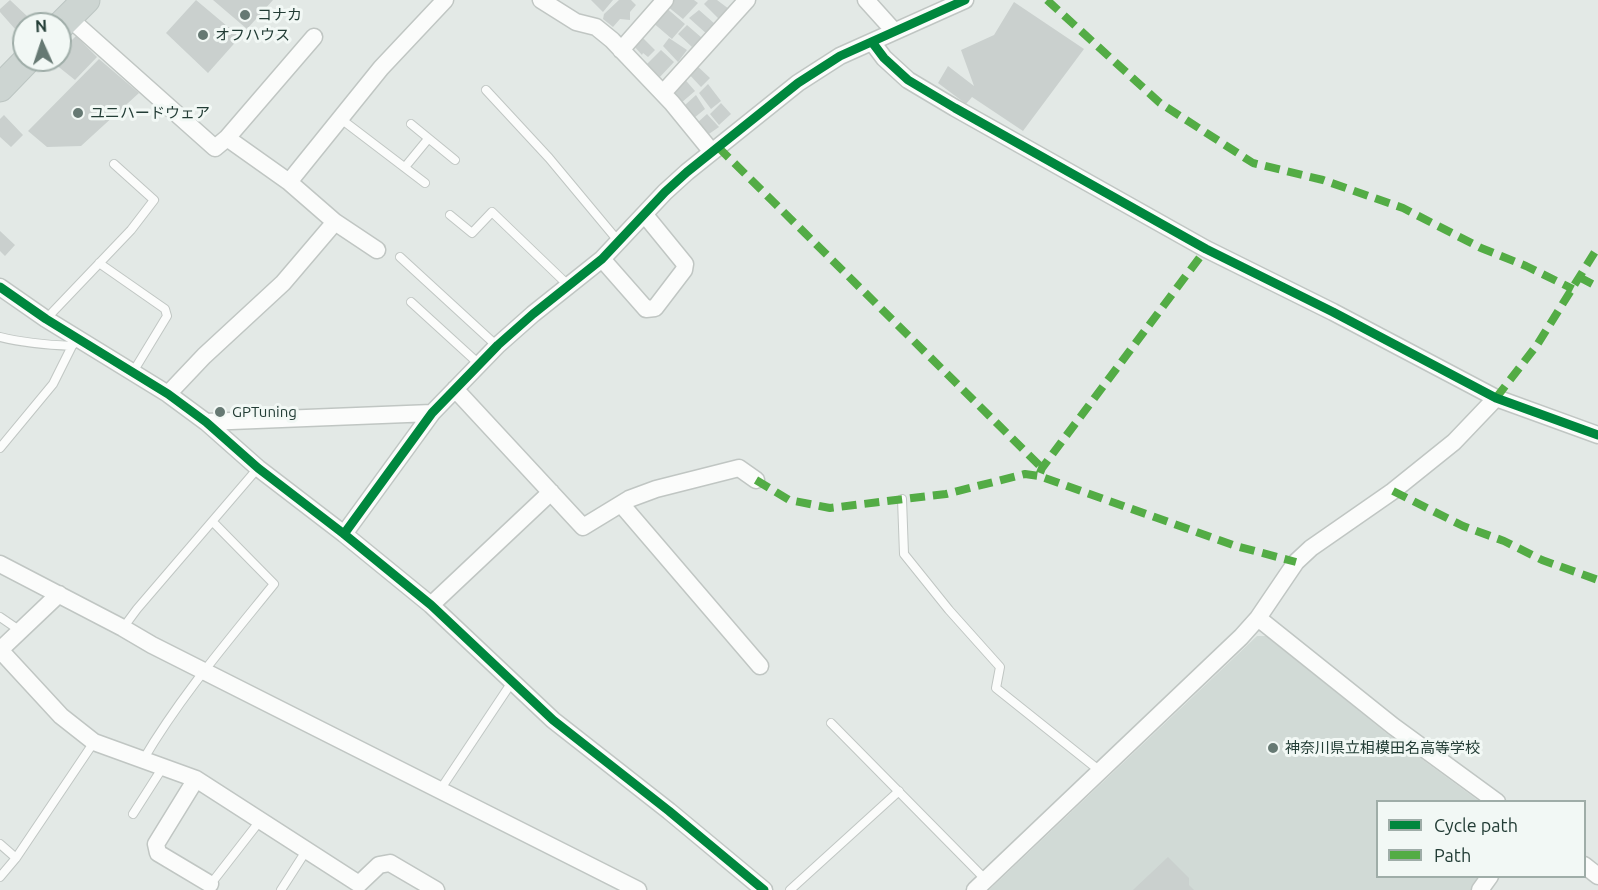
<!DOCTYPE html>
<html>
<head>
<meta charset="utf-8">
<style>
  body { margin:0 }
  #map { position:relative; width:1598px; height:890px; overflow:hidden; background:#e3e9e6; font-family:Ubuntu,sans-serif }
  canvas { display:block }
  .legend { position:absolute; left:1376px; top:800px; width:210px; height:78px; box-sizing:border-box; background:#f2f8f5; border:2px solid #9fada8; margin:0; padding:8px 10px; list-style:none; font-size:18px; color:#223c35 }
  .legend li { display:flex; align-items:center; gap:12px; height:30px }
  .legend b { width:30px; border:2px solid #9fada8 }
  .north { position:absolute; left:12px; top:12px; width:60px; height:60px; box-sizing:border-box; background:#f2f8f5; border:2px solid #9fada8; border-radius:50%; rotate:357deg; font-size:16px; font-weight:700; line-height:24px; text-align:center; color:#223c35 }
  .north::after { content:''; display:block; margin:auto; width:21px; height:27px; background:#667973; clip-path:polygon(50% 0,100% 100%,50% 72%,0 100%) }
</style>
</head>
<body>
<div id="map">
<canvas width="1598" height="890"></canvas>
<ul class="legend">
<li><b style="height:8px;background:#00873e"></b>Cycle path</li>
<li><b style="height:8px;background:#53ac45"></b>Path</li>
</ul>
<div class="north">N</div>
</div>
<script>
const context = document.querySelector('canvas').getContext('2d');
context.lineJoin = 'round';
function fill(path, color) {
  context.fillStyle = color;
  context.fill(path, 'evenodd');
}
function strokePath(path, color, width, dash) {
  context.strokeStyle = color;
  context.lineWidth = width;
  context.lineCap = dash ? 'butt' : 'round';
  context.setLineDash(dash || []);
  context.stroke(path);
}
function label(font, color, halo, rows, align = 'center') {
  context.font = font + ' Ubuntu,"Noto Sans JP",sans-serif';
  context.lineWidth = 6;
  context.setLineDash([]);
  context.textBaseline = 'middle';
  context.strokeStyle = halo;
  context.fillStyle = color;
  for (const [text, x, y, turn = 0] of rows) {
    context.save();
    context.translate(x, y);
    context.rotate((+turn || 0) * Math.PI / 180);
    context.textAlign = isNaN(turn) ? turn : align;
    if (halo) context.strokeText(text, 0, 0);
    context.fillText(text, 0, 0);
    context.restore();
  }
}
const built = new Path2D(`
  M1257 636H1267L1385 732 1479 801 1378 802V876L1482 877 1472 890H989Z`);
const building = new Path2D(`
  M10 0 28 17 15 29 0 12V9Z
  M196 0 240 37 208 73 166 33Z
  M213 0H273L247 29Z
  M591 0H613L603 12Z
  M619 0H631L636 5 630 12V20L620 19 613 27 603 19 604 14Z
  M674 0H694L698 3 683 19 667 6Z
  M708 0H717L729 9 719 19 704 4Z
  M1014 2 1084 49 1023 131 972 97 966 104 938 83 948 66 974 86 961 50 994 35Z
  M664 6 685 24 672 39 651 21Z
  M699 10 715 24 708 35 689 18Z
  M687 25 702 38 692 47 678 34Z
  M76 36 97 57 75 80 50 60H60V52Z
  M642 37 655 50 648 57 643 53 642 55 633 45Z
  M669 38 687 50 678 62 663 46Z
  M661 50 674 62 658 79 645 66Z
  M99 59 139 93 81 146 47 147 28 131Z
  M694 63 710 78 701 87 686 71Z
  M681 75 695 91 681 103 668 89Z
  M708 84 721 101 711 109 699 93Z
  M696 95 705 109 694 118 685 105Z
  M721 103 731 114 719 125 710 114Z
  M707 114 719 127 706 136 697 123Z
  M4 115 23 135 11 147 0 137V119Z
  M0 231 15 245 5 256 0 251Z
  M1168 857 1189 878V885L1194 890H1133Z`);
const lane = new Path2D(`
  M486 90 549 158 619 242
  M341 119 425 183
  M411 124 455 160
  M405 167 428 139
  M450 215 472 233 492 212 568 285
  M400 257 497 346
  M99 263 165 309 167 316 133 372
  M411 302 479 364
  M46 319 131 230 154 200 114 164
  M0 337C24 343 48 345 72 346L75 343
  M0 448 53 384 72 346
  M902 499 904 554 949 610 1000 667 996 688 1100 771
  M0 617 19 630
  M123 628 137 609 258 468
  M831 723 986 880
  M143 760C180 697 228 641 274 584L213 522
  M440 790 512 682
  M133 814 163 767
  M0 844 16 858 94 742
  M0 877 16 858
  M210 885 259 822
  M281 890 306 851
  M790 890 899 791`);
const street = new Path2D(`
  M541 0 576 22 596 27 612 40 672 103 712 152
  M866 0 894 31
  M68 17 215 148 227 138 314 37
  M872 42 884 58 908 80 955 108 1206 249 1333 312 1496 398 1598 435
  M621 50 665 0
  M663 93 747 0
  M289 182 381 68 445 0
  M335 222 377 250
  M602 259 646 309 655 308 684 270 685 264 645 215
  M0 287 46 319 168 394 206 422 258 468 344 534 431 605 553 720 669 811 764 890
  M455 389 583 527 629 499 656 489 739 468 756 480
  M168 394 204 356 283 283 335 222 289 182 227 138
  M206 422 432 413
  M621 504 760 666
  M344 534 432 413 498 345 533 314 602 259 665 192 687 172 798 83 840 56 965 0
  M0 564 123 628 152 645 638 890
  M431 605 551 492
  M1258 618 1393 726 1497 802
  M0 650 61 716 94 742 196 779 359 884 379 865 390 863 436 890
  M0 650 59 594
  M196 779 156 844 158 853 210 884
  M1584 865 1598 876
  M975 890 1241 637 1258 618 1296 562 1311 548 1393 491 1454 442 1496 398
  M1480 890 1490 876`);
const primary = new Path2D(`
  M60 26 86 0
  M0 88 27 60`);
const quiet = new Path2D(`
  M1047 0 1160 103 1253 163 1323 180 1403 208 1481 248 1526 266 1573 289
  M718 147 1042 468
  M1579 277 1598 287
  M1496 398 1537 345 1598 247
  M1040 473 1042 468 1206 249
  M756 480 789 500 830 508 946 494 1025 474 1039 476 1236 546 1296 562
  M1393 491 1463 526 1504 541 1542 560 1598 580`);
const cycleway = new Path2D(`
  M872 42 884 58 908 80 955 108 1206 249 1333 312 1496 398 1598 435
  M0 287 46 319 168 394 206 422 258 468 344 534 431 605 553 720 669 811 764 890
  M344 534 432 413 498 345 533 314 602 259 665 192 687 172 798 83 840 56 965 0`);
const markers = [
  [245,15,6,"#667973"],
  [203,35,6,"#667973"],
  [78,113,6,"#667973"],
  [220,412,6,"#667973"],
  [1273,748,6,"#667973"]
];
const poiNames = [
  ["コナカ",257,15],
  ["オフハウス",215,35],
  ["ユニハードウェア",90,113],
  ["GPTuning",232,412],
  ["神奈川県立相模田名高等学校",1285,748]
];
fill(built, '#d1dad6');
fill(building, '#cad0ce');
strokePath(lane, '#c0c6c3', 10);
strokePath(street, '#c0c6c3', 19);
strokePath(primary, '#bcc5c2', 29);
strokePath(lane, '#fbfcfb', 8);
strokePath(street, '#fbfcfb', 16);
strokePath(primary, '#cdd5d2', 27);
strokePath(quiet, '#53ac45', 8, [15, 8]);
strokePath(cycleway, '#00873e', 9);
for (const [x, y, r, color] of markers) {
  const dot = new Path2D();
  dot.arc(x, y, r, 0, 2 * Math.PI);
  context.fillStyle = color;
  context.fill(dot);
  strokePath(dot, '#f2f8f5', 2);
}
label('15px', '#223c35', '#f2f8f5', poiNames, 'left');
</script>
</body>
</html>
